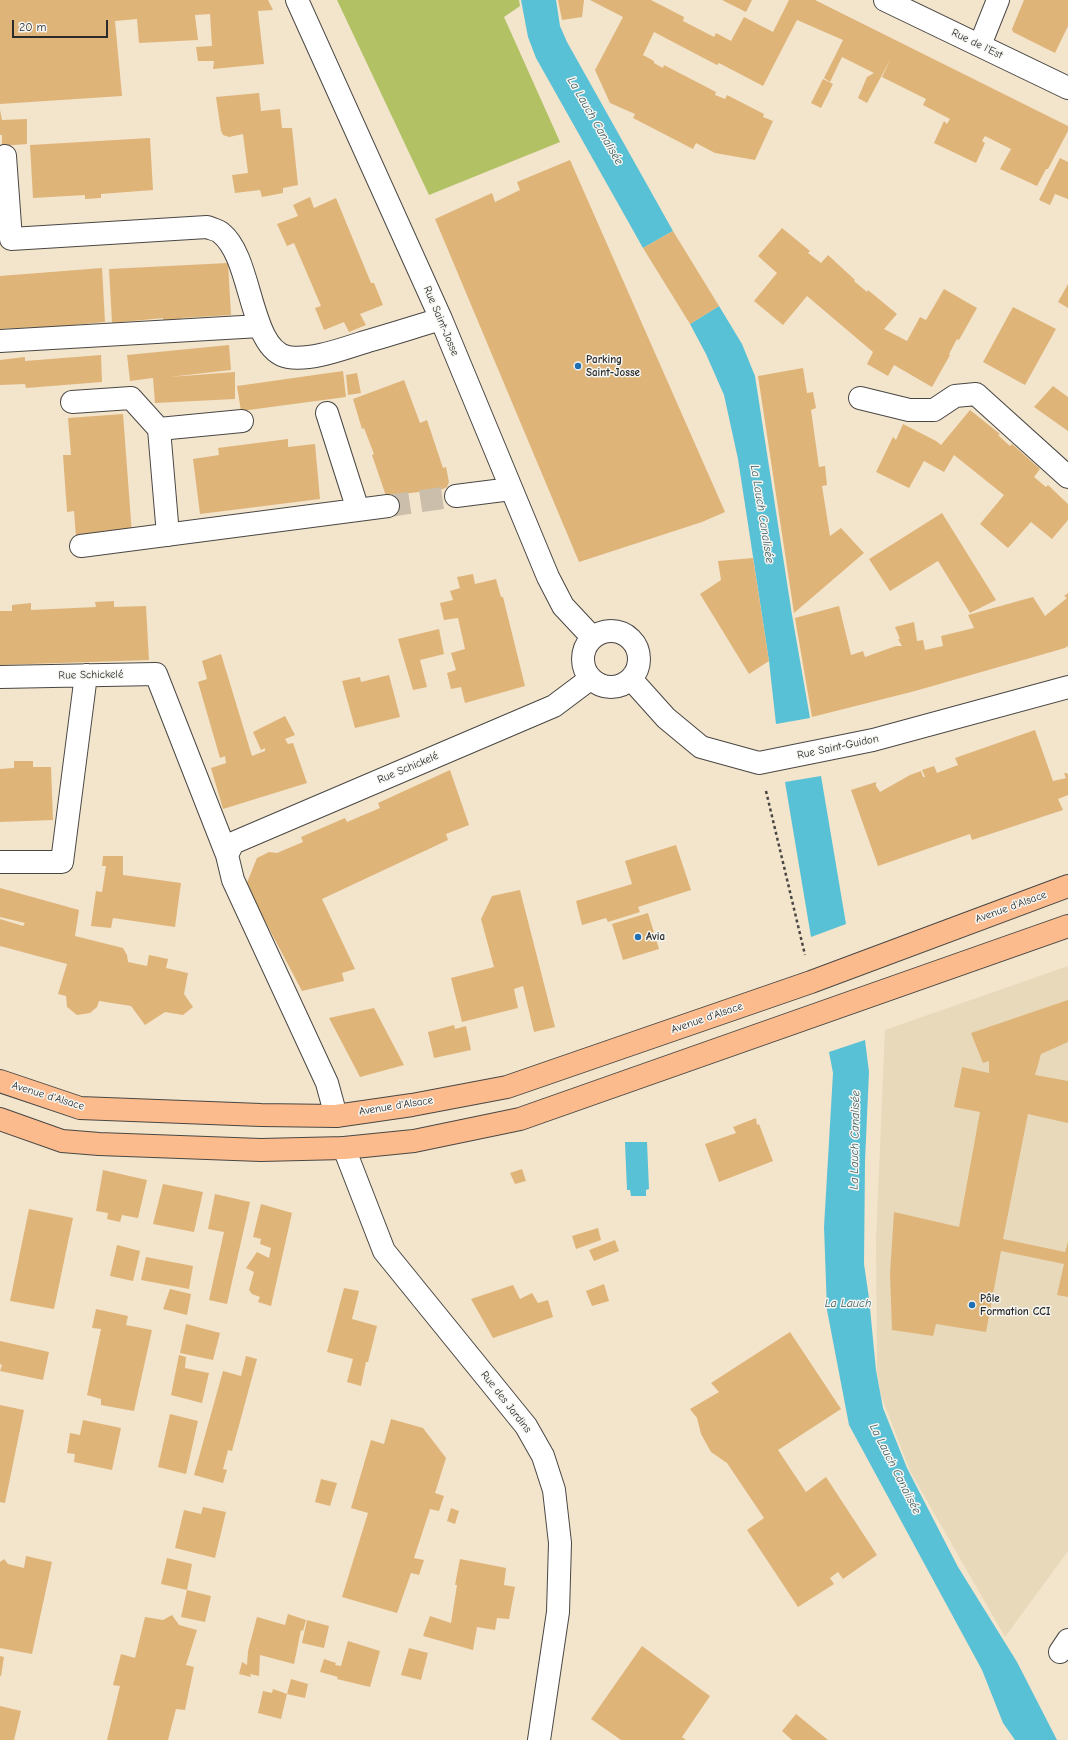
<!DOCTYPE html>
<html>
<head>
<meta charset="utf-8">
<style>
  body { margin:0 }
  #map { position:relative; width:1068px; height:1740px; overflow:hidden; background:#f3e4cc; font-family:"Comic Neue",sans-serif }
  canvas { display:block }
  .scale { position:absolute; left:12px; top:20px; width:96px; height:18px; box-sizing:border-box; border:2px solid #2b2b2b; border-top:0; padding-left:5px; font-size:12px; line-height:14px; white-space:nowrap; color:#2b2b2b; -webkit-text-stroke:3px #f6f6f2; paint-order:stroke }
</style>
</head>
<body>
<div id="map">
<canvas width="1068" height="1740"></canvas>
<div class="scale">20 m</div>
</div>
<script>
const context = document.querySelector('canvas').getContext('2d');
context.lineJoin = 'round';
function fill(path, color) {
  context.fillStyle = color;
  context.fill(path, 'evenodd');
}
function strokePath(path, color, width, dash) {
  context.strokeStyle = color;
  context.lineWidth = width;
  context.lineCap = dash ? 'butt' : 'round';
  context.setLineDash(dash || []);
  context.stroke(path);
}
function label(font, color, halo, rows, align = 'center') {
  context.font = font + ' "Comic Neue",sans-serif';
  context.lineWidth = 3;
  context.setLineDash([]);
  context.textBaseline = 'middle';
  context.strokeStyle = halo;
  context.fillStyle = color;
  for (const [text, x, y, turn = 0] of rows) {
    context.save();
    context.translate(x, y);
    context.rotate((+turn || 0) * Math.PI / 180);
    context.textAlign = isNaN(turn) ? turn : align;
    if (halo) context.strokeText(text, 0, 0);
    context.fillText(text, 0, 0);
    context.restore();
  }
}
const built = new Path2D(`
  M1068 966V1551L1005 1637 910 1471 881 1395 877 1371 876 1240 885 1030Z`);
const green = new Path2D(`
  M337 0H519L520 6 504 17 560 142 429 195Z`);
const water = new Path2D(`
  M521 0H556L560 26 567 42 673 231 643 248 536 58 528 37Z
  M719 306 742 344 755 376 792 615 810 718 776 724 769 661 738 459 724 395 706 354 690 324Z
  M821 776 846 924 811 937 785 782Z
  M865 1040 869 1072 865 1161 864 1264 869 1298 876 1370 883 1408 907 1468 958 1567 1017 1662 1057 1740H1015L1003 1723 982 1670 849 1425 827 1310 824 1227 833 1073 829 1052Z
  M625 1142H647L649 1189 646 1190V1196H631L630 1190H627Z`);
const building = new Path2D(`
  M0 0H268L273 10 258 11 264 64 213 69 214 61H198L196 47 212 46 210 14 195 15 198 40 139 43 137 19 115 21 122 96 0 104Z
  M558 0H584L582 17 562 20Z
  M590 0H651L684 17 683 21 714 37 716 33 731 41 744 17 773 32 789 0H815L1068 126V131L1048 169H1046L1037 186 1000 169 1011 149 985 136 982 141 985 143 976 163 934 143 944 121 947 124 950 119 923 105 926 99 882 77 890 60 867 103 858 98 867 77 874 73 842 57 830 82 824 78 843 40 797 20 763 86 719 63 717 65 654 32 643 55 654 61V63L663 68 664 65 716 92 715 95 725 99 727 95 764 114 763 117 773 121 755 160 715 153 696 143 693 149 633 118 635 114 610 103 595 70 623 17Z
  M722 0H752L746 12Z
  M1024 0H1068V26L1055 53 1013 32 1012 29Z
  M823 79 833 84 821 108 811 103Z
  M259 93 261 111 280 109 282 128H292L298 185 283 188V193L262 197 260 190 235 193 232 175 248 173 243 134 229 137 223 135 221 131 216 97Z
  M0 110 2 120 27 119V144L2 146V135H0Z
  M150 138 153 190 101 194V198L85 199V195L33 198 30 145Z
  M1060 158 1068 162V199L1055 194 1050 205 1039 200Z
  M570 160 725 512 702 522 579 562 435 219 492 193 495 202 520 190 517 182Z
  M310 197 314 208 336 198 371 283H374L383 305 360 314 366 325 349 332 344 322 324 330 315 308 321 306 294 243 287 246 277 224 298 216 293 205Z
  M782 228 810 251 808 253 821 263 828 255 855 280 854 281 867 292 868 290 897 314 884 329 907 341 920 317 926 320 944 289 977 308 959 340 957 339 949 354 950 355 932 387 894 365 888 376 867 364 873 352 807 296 783 325 754 301 777 273 758 256Z
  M673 231 719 306 690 324 643 248Z
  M228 263 231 315 181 318V321L164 323 163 318 112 323 109 269Z
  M102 268 105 322 53 327V330L37 331V327L0 329V276Z
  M1068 284V308L1058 302Z
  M1013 307 1056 329 1025 385 983 362Z
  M229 345 231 370 169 377 235 372V399L155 403 153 378 130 381 127 355Z
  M101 355 102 382 26 388 25 384 0 385V360L25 357V361Z
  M803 368 807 393 813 392 816 408 811 410 819 467 825 466 827 485 822 486 830 536 841 528 864 553 794 613 758 376Z
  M343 371 346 397 241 411 237 386Z
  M357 373 361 393 348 395 346 375Z
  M404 380 420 423 427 420 443 468 446 467 449 482 447 487 443 489 386 496 372 455 374 454 364 428 362 429 353 399Z
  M1053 386 1068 397V431L1034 407Z
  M970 410 1000 434 998 435 1010 446 1012 444 1040 469 1034 477 1046 487 1048 485 1068 504V520L1052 539 1031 522 1008 548 980 524 1004 495 954 455 944 472 924 461 909 488 876 472 893 437 896 440 903 424 936 441 941 445Z
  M123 414 132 534 76 537 74 511 67 512 63 455H71L68 418Z
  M288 439V447L315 444 320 499 200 514 193 459 219 455 218 448Z
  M942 513 996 600 970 613 938 561 890 591 869 559Z
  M753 558 769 661 749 674 700 594 721 580 718 561Z
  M473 574 475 584 496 579 501 597H503L525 686 465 703 461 687 451 689 447 673 456 670 451 653 465 649 458 618 444 620 440 603 453 600 450 591 460 588 457 577Z
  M1068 593V646L1065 648 915 691 812 717 795 618 839 606 851 655 863 651 865 657 896 646H902L898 639H900L895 627 914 622 917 641 923 640 925 650 943 646 941 636 974 628 968 615 1033 597 1045 616 1067 598 1064 596Z
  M114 601V607L146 606 149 660 0 665V611H12V605L31 603V610L96 607 95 602Z
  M439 629 444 654 420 660 427 687 413 690 398 639Z
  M221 654 252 756 265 751V748L261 750 253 732 285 716 295 735 285 739 288 744 293 743 307 783 223 809 211 768 226 763 225 756 220 758 198 682 207 679 202 661Z
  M389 675 400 717 355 728 342 681 360 677 361 682Z
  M1035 730 1053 781 1066 778 1064 773H1067L1068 775V795L1058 799 1063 810 972 840 970 834 878 866 851 790 876 782V786L880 792 910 775 921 771 923 777H925L922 770 934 766 937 773 958 765 955 758Z
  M14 761H33V767H51L53 820 0 822V769L14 768Z
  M450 770 469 825 446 834 448 840 322 899 355 969 342 973 344 981 302 991 246 885 257 858 269 852 277 853 303 842 301 837 345 818 347 822 380 808 378 803Z
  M676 845 691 890 638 907 640 912 608 922 606 918 582 925 576 901 632 884 625 861Z
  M103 856H123V875L181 883 175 927 113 918 111 928 91 926 96 891 102 892 106 866H102Z
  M0 888 79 910 75 936 123 948 127 955 128 962 147 966 149 955 168 959 166 968 188 973 184 994 193 1007 183 1015 165 1012 145 1025 131 1006 99 1001 97 1007 90 1013 77 1015 67 1007 66 996 58 994 67 964 0 946V919L23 926 25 923 0 917Z
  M520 890 555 1027 534 1032 523 986 514 989 518 1008 462 1022 451 978 494 967 481 919 492 896Z
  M648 913 659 949 623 960 612 924Z
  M1068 1000V1042L1041 1054 1035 1075 1068 1081V1123L1028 1114 1003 1239 1065 1252 1068 1242V1297L1057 1295 1064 1264 1001 1251 986 1332 936 1324 933 1336 892 1330 890 1273 894 1212 959 1227 980 1112 954 1107 962 1067 989 1073V1061L983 1063 971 1033Z
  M374 1008 404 1065 360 1077 329 1018Z
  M454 1025 455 1029 466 1026 471 1050 434 1058 428 1032Z
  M756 1118 757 1125 759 1124 773 1161 719 1182 705 1144 736 1133 733 1127Z
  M522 1169 526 1181 515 1184 510 1173Z
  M103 1170 147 1180 138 1218 122 1215 120 1222 107 1219 108 1213 96 1211Z
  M163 1184 203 1192 194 1232 153 1224Z
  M215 1194 250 1202 227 1304 209 1300 224 1232 208 1229Z
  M261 1204 292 1213 271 1306 258 1302 260 1297 252 1294 249 1290 254 1272 246 1268 257 1252 269 1258 271 1248 260 1244 261 1239 253 1237Z
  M29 1209 73 1218 54 1309 10 1301Z
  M598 1228 601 1240 576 1249 572 1236Z
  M615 1240 619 1251 594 1261 589 1250Z
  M117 1245 140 1251 133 1281 110 1276Z
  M146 1257 193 1266 189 1289 141 1280Z
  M604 1284 609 1301 592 1306 586 1291Z
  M513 1285 520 1299 532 1293 538 1303 548 1300 553 1317 493 1338 471 1299Z
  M344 1288 359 1291 352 1319 377 1326 368 1362H366L361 1386 347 1382 353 1359 327 1352Z
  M170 1289 191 1294 187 1315 163 1309Z
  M96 1309 128 1316 126 1325 152 1330 134 1411 101 1405V1399L87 1395 101 1329 92 1328Z
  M186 1324 220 1333 213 1360 180 1353Z
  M790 1332 841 1409 778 1450 806 1492 826 1477 877 1555 843 1579 838 1572 830 1578 834 1584 798 1607 747 1530 764 1518 727 1463 711 1452 701 1434 697 1418 690 1409 719 1392 711 1383Z
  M0 1341 49 1352 43 1380 0 1371 2 1365 0 1364Z
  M179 1355 186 1357 185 1368 209 1373 202 1403 171 1395Z
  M246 1356 257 1359 232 1451 228 1450 223 1469 227 1470 223 1483 194 1475 223 1371 241 1376Z
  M0 1405 24 1410 5 1503 0 1502Z
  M170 1414 198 1421 186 1474 158 1467Z
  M391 1419 423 1428 446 1458 435 1493 444 1496 439 1511 430 1509 414 1558 424 1560 419 1575 411 1573 397 1613 342 1597 368 1513 351 1508 371 1440 384 1444Z
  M83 1420 121 1428 112 1470 74 1462 75 1454 67 1453 70 1433 80 1435Z
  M321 1479 337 1483 330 1506 315 1502Z
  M203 1507 226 1512 215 1558 175 1548 184 1510 201 1514Z
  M451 1508 459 1511 455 1524 447 1521Z
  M26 1556 52 1562 32 1654 0 1648V1562L4 1559 8 1564 24 1568Z
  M167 1558 192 1564 187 1590 161 1584Z
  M460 1559 506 1568 504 1585 515 1587 509 1619 497 1618 495 1630 477 1627 473 1650 423 1636 430 1616 451 1623 457 1585H455Z
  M187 1590 211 1596 205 1622 181 1617Z
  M288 1614 306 1620 303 1631 301 1630 294 1664 260 1655 259 1676 250 1674 251 1677 239 1674 242 1662 247 1665 248 1651 257 1617 285 1625Z
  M172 1615 179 1625 197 1630 186 1665 194 1667 185 1710 176 1709 168 1740H107L120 1686 113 1685 121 1654 135 1658 145 1617 163 1620Z
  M307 1620 329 1626 324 1648 302 1643Z
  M348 1641 380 1651 370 1687 337 1679 338 1677 320 1672 324 1659 336 1663 335 1665 341 1666Z
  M642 1646 710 1696 682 1737 686 1740H621L591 1719Z
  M409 1648 428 1653 421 1680 401 1675Z
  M0 1656 4 1657 1 1676H0Z
  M291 1679 308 1684 305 1698 287 1694 281 1719 258 1713 263 1691 272 1693 273 1689 287 1694Z
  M0 1706 21 1711 14 1740H0Z
  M796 1714 828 1740H792L782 1731Z`);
const minorTunnel = new Path2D(`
  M388 506 456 496`);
const path = new Path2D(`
  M766 791 805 955`);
const minor = new Path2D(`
  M297 0 441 319 548 577 563 606 592 637
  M885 0 1068 88
  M980 45 998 0
  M5 156 11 239 207 227C212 229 218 230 221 233 253 258 249 350 288 357 312 361 345 348 368 341 393 334 417 326 441 319
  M0 341 260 326
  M860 398 909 410H934L955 396 976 394 1068 477
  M72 402 131 398 159 429 168 535
  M327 413 358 510
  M159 429 242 421
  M456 496 511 489
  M81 546 388 506
  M583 659a28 28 0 1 1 56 0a28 28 0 1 1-56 0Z
  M0 677 156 674 227 855
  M631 679 666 718 701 747 759 763 873 740 1068 687
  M0 862H62L86 675
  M336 1116 327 1083 233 880 227 855 233 843 554 706 590 679
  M344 1148 384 1251 526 1426 543 1456 554 1490 560 1543 558 1612 539 1740
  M1060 1652 1068 1640`);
const major = new Path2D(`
  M0 1081 80 1108 261 1115 336 1116 412 1105 507 1087 811 982 1068 886
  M0 1119 62 1141 99 1144 261 1150 344 1148 414 1141 520 1119 1068 926`);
const markers = [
  [578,366,4,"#1f6fb2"],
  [638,937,4,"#1f6fb2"],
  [972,1305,4,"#1f6fb2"]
];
const streetNames = [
  ["Rue de l'Est",977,44,26],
  ["Rue Saint-Josse",441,321,67],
  ["Rue Schickelé",91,675,-1],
  ["Rue Saint-Guidon",838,747,-12],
  ["Rue Schickelé",408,768,-23],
  ["Avenue d'Alsace",1011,907,-20],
  ["Avenue d'Alsace",707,1018,-19],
  ["Avenue d'Alsace",48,1096,17],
  ["Avenue d'Alsace",396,1106,-9],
  ["Rue des Jardins",506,1402,52]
];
const poiNames = [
  ["Parking",586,360],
  ["Saint-Josse",586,373],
  ["Avia",646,937],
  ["Pôle",980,1299],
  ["Formation CCI",980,1312]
];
const waterNames = [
  ["La Lauch Canalisée",595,121,60],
  ["La Lauch Canalisée",762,514,81],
  ["La Lauch Canalisée",855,1140,-89],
  ["La Lauch",848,1304],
  ["La Lauch Canalisée",895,1469,63]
];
fill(built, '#e8d9ba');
fill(green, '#b1c164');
fill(water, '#59c1d6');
fill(building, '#dfb479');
strokePath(minorTunnel, '#cbbfac', 22, [22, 11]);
strokePath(minor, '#494743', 24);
strokePath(major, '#494743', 24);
strokePath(path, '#494743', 2.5, [3, 3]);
strokePath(minor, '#fff', 22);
strokePath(major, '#fbbb8c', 22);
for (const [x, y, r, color] of markers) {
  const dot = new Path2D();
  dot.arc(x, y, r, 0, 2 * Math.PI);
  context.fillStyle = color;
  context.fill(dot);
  strokePath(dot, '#f6f6f2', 1.5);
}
label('11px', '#2b2b2b', '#f6f6f2', streetNames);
label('bold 11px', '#2b2b2b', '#f6f6f2', poiNames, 'left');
label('italic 12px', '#39585e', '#f6f6f2', waterNames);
</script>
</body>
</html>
